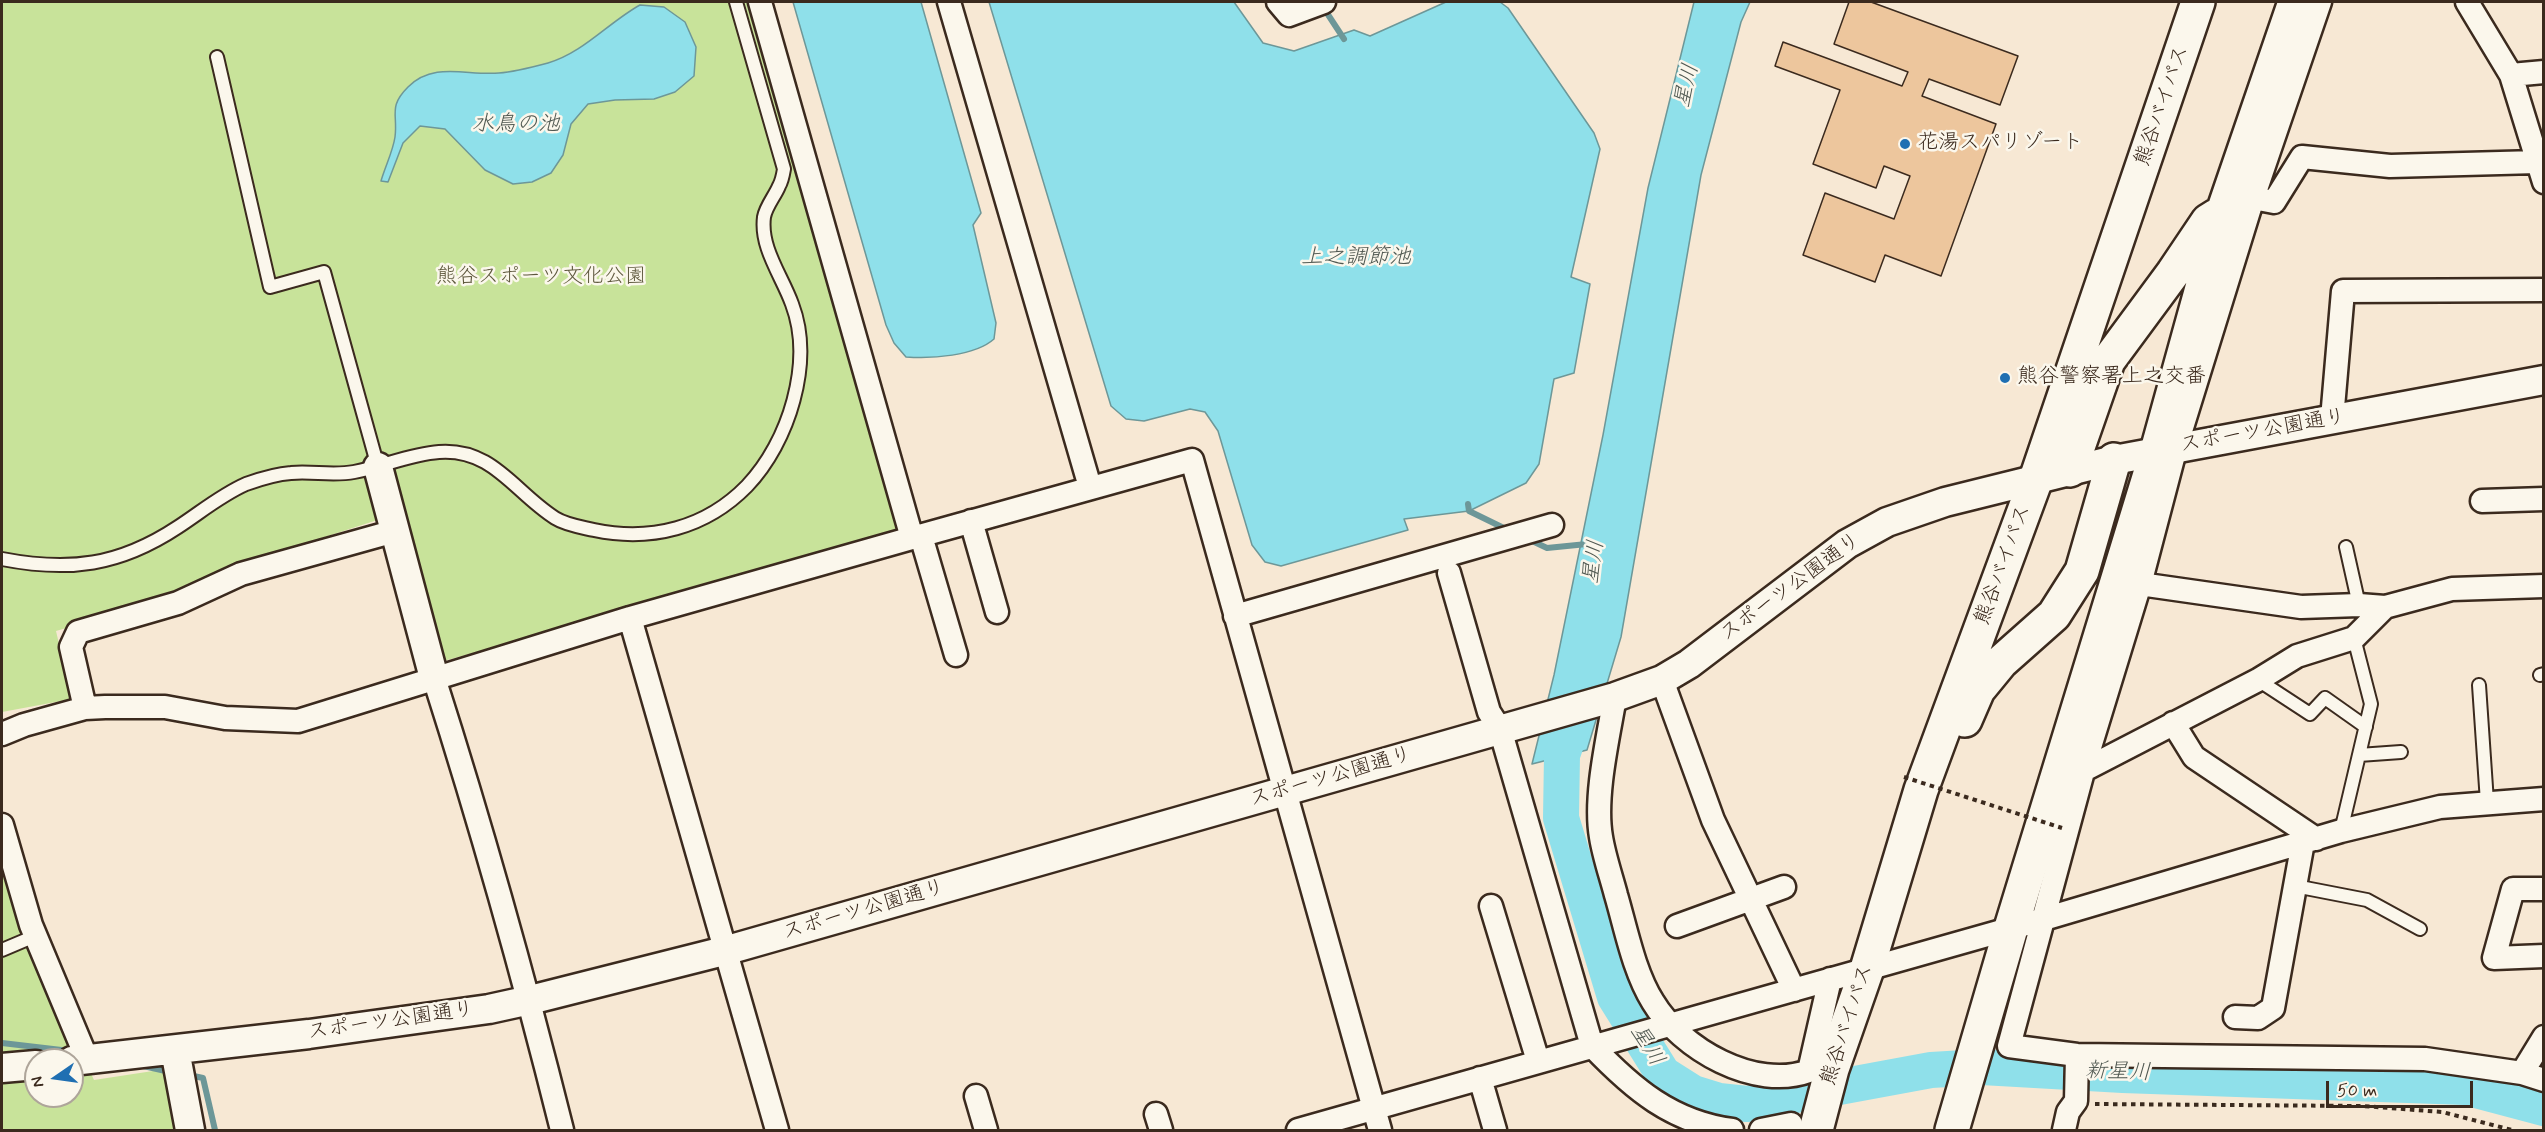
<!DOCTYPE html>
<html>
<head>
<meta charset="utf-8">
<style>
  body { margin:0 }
  #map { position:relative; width:2545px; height:1132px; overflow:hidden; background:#f7e8d4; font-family:Mynerve,sans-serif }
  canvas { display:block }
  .frame { position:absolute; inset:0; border:3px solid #3b2a1e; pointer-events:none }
  .north { position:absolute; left:24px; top:1048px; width:60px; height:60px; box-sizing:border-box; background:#fbf7ec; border:2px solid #aea59a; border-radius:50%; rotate:257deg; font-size:16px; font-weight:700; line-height:24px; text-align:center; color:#3b2a1e }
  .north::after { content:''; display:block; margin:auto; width:21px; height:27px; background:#1f6fb2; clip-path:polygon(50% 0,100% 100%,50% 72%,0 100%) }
  .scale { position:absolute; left:2326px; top:1081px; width:147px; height:27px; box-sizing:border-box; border:3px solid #3b2a1e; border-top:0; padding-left:8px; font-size:18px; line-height:21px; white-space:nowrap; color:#3b2a1e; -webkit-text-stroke:4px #fbf7ec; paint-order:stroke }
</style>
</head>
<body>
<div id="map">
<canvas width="2545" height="1132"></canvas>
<div class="frame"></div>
<div class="north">N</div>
<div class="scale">50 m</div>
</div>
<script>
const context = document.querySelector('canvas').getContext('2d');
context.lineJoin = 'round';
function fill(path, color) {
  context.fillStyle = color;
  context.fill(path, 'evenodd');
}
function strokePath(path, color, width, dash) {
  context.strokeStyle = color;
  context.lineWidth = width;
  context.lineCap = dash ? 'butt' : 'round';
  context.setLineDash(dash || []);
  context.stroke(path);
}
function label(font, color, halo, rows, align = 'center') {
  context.font = font + ' Mynerve,"Klee One",sans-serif';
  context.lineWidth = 5;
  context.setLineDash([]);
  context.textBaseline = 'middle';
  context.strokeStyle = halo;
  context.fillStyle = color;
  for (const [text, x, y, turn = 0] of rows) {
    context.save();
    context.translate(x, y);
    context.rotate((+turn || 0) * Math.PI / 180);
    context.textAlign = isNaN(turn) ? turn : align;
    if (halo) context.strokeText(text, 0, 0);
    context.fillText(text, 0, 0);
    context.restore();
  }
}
const green = new Path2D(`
  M2 2H750L902 535 440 662 396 514 235 566 162 600 56 631 72 699 2 712Z
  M2 846 21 926 94 1080 166 1069 178 1130H2ZM36 1060H72V1096H36Z`);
const water = new Path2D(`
  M793 2H921L981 213 973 225 996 323 994 339C975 356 931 359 906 357L894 343 886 325Z
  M989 2H1234L1263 43 1294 51 1354 30 1370 36 1446 2H1500L1508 8 1594 133 1600 149 1571 277 1590 284 1574 373 1554 379 1539 464 1526 483 1469 511 1404 519 1408 530 1281 566 1265 562 1252 545 1218 431 1205 412 1190 409 1144 421 1126 419 1111 406Z
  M1694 2H1750L1741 22 1701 175 1621 637 1587 750 1532 764 1554 675 1603 435 1648 188Z
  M640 5 664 7 685 22 696 47 694 76 675 92 654 99 615 100 588 104 571 124 563 155 551 173 532 182 513 184 485 170 445 129 420 126 403 143 388 182 381 181C385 167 393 151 395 137 398 114 388 107 408 87 434 61 467 76 499 73 514 72 533 67 548 63 583 53 609 22 640 5Z`);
const stream = new Path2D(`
  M1323 7 1344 39
  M1468 504 1469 511 1510 531
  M1528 539 1547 548 1587 544
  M2 1043 70 1051
  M139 1065 170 1072
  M189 1075 203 1078 215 1130
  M1693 1115V1093`);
const river = new Path2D(`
  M1578 709 1562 755 1561 818 1615 997 1663 1074 1693 1093 1719 1101 1747 1104 1931 1070 1982 1067 2123 1075 2465 1087 2544 1108`);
const building = new Path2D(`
  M1849 2H1871L2018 56 2000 105 1929 79 1922 96 1996 124 1941 276 1885 255 1875 282 1803 255 1825 193 1894 219 1910 176 1884 166 1876 188 1813 164 1840 90 1775 66 1783 42 1902 86 1908 72 1834 44Z`);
const path = new Path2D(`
  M2095 1104 2363 1106 2442 1112 2512 1130`);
const service = new Path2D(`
  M217 57 270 287 324 272 378 467
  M2346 547 2359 605
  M2 559C69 572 119 566 178 527 201 512 221 495 246 484 260 479 276 474 291 473 312 471 333 476 354 472 382 467 410 454 439 452 493 448 514 492 555 518 566 525 581 527 594 530 651 542 706 528 747 486 789 442 814 362 792 304 782 276 760 248 764 217 766 206 775 196 779 186 782 181 783 175 784 169L736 2
  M2540 675 2544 674
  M2258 680 2310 714 2325 698 2366 727
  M2479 685 2487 802
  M2359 755 2401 752
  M2341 831 2371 704 2354 638
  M2295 886 2367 900 2420 929
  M2 950 35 936`);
const minor = new Path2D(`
  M949 2 1090 487
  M1278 2 1289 15 1324 2
  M2320 2 2253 198 2176 447 2140 584 2087 757 2009 1046 2077 1055 2425 1059 2522 1073 2544 1080
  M2467 2 2511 75 2544 182
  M2511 75 2544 72
  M2253 198 2274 202 2302 157 2390 166 2537 162
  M2332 419 2343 291 2544 290
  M2482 501 2544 499
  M971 521 997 612
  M921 536 956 655
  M912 538 1192 460 1380 1130
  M1449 573 1489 712 1500 729 1592 1046C1633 1089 1672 1122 1732 1130
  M2140 584 2301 607 2359 605 2385 607 2452 589 2544 586
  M1235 616 1552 525
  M630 618 777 1130
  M434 678C482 828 524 978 562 1130
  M1662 680 1713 820 1794 990
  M1615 697C1608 738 1594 797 1601 837 1604 856 1611 876 1616 895 1626 929 1634 972 1653 1002 1681 1049 1755 1091 1809 1071L1830 979
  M85 708 71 647 78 632 178 603 241 574 395 531
  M2173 723 2194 757 2316 839
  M2 734 24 725 85 708 105 707H165L225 718 298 721 630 618 912 538 760 2
  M2084 770 2258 680 2297 656 2354 638 2385 607
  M2 825 31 925 87 1059
  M2544 889H2513L2494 958 2544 956
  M1491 906 1538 1061
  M1677 926 1784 887
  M2235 1017 2258 1018 2273 1008 2303 842
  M2522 1073 2544 1037
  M1480 1078 1495 1130
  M976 1096 986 1130
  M1156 1114 1161 1130
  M1298 1130 2044 919 2341 831 2440 807 2544 799
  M1761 1130 1791 1124
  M2064 1130 2068 1112 2076 1101 2077 1055`);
const tertiary = new Path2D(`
  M378 467 434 678
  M175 1050 190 1130
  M72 1061 309 1034 489 1009 530 1000 724 951 1615 697 1662 680 1689 664 1847 544 1887 522 1945 502 2114 460 2544 380
  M2 1068 36 1065`);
const trunk = new Path2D(`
  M2070 470 2108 361 2173 273 2208 221 2216 216
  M1965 720 1978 690 2001 662 2054 615 2082 571 2114 460
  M1816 1130 1832 1069 1867 969 1921 790 2036 479 2198 2
  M1952 1130 2011 928 2157 451 2223 212 2295 2`);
const pathBridge = new Path2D(`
  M1904 777 2062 828`);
const markers = [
  [1905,144,6,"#1f6fb2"],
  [2005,378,6,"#1f6fb2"]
];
const streetNames = [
  ["熊谷バイパス",2163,106,-71],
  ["スポーツ公園通り",2263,432,-10],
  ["熊谷バイパス",2004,565,-70],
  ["スポーツ公園通り",1791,588,-36],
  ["スポーツ公園通り",1331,778,-16],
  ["スポーツ公園通り",864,911,-16],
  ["スポーツ公園通り",391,1022,-8],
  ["熊谷バイパス",1848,1025,-72]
];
const poiNames = [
  ["花湯スパリゾート",1917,144],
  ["熊谷警察署上之交番",2017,378]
];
const parkNames = [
  ["熊谷スポーツ文化公園",541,278]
];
const waterNames = [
  ["星川",1688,86,-77],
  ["水鳥の池",516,125],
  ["上之調節池",1356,258],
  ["星川",1595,562,-82],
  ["星川",1646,1046,58],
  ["新星川",2118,1073,2]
];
fill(green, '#c8e39a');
fill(water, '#8fe0ea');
strokePath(water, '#6d9798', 1.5);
strokePath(stream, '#6d9798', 6);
strokePath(river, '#8fe0ea', 36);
fill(building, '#edc69d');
strokePath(building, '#3b2a1e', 1.5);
strokePath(service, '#3b2a1e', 16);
strokePath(minor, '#3b2a1e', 27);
strokePath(tertiary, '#3b2a1e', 33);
strokePath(trunk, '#3b2a1e', 38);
strokePath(path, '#3b2a1e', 4, [4.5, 4.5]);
strokePath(service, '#fbf7ec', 12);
strokePath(minor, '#fbf7ec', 22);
strokePath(tertiary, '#fbf7ec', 28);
strokePath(trunk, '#fbf7ec', 33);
strokePath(pathBridge, '#3b2a1e', 4, [4.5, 4.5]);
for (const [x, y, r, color] of markers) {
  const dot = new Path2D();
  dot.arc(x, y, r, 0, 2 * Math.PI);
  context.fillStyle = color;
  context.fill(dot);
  strokePath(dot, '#fbf7ec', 2);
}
label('21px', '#3b2a1e', '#fbf7ec', streetNames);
label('21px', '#3b2a1e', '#fbf7ec', poiNames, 'left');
label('21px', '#5e583d', '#fbf7ec', parkNames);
label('italic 22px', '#505851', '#fbf7ec', waterNames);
</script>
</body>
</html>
